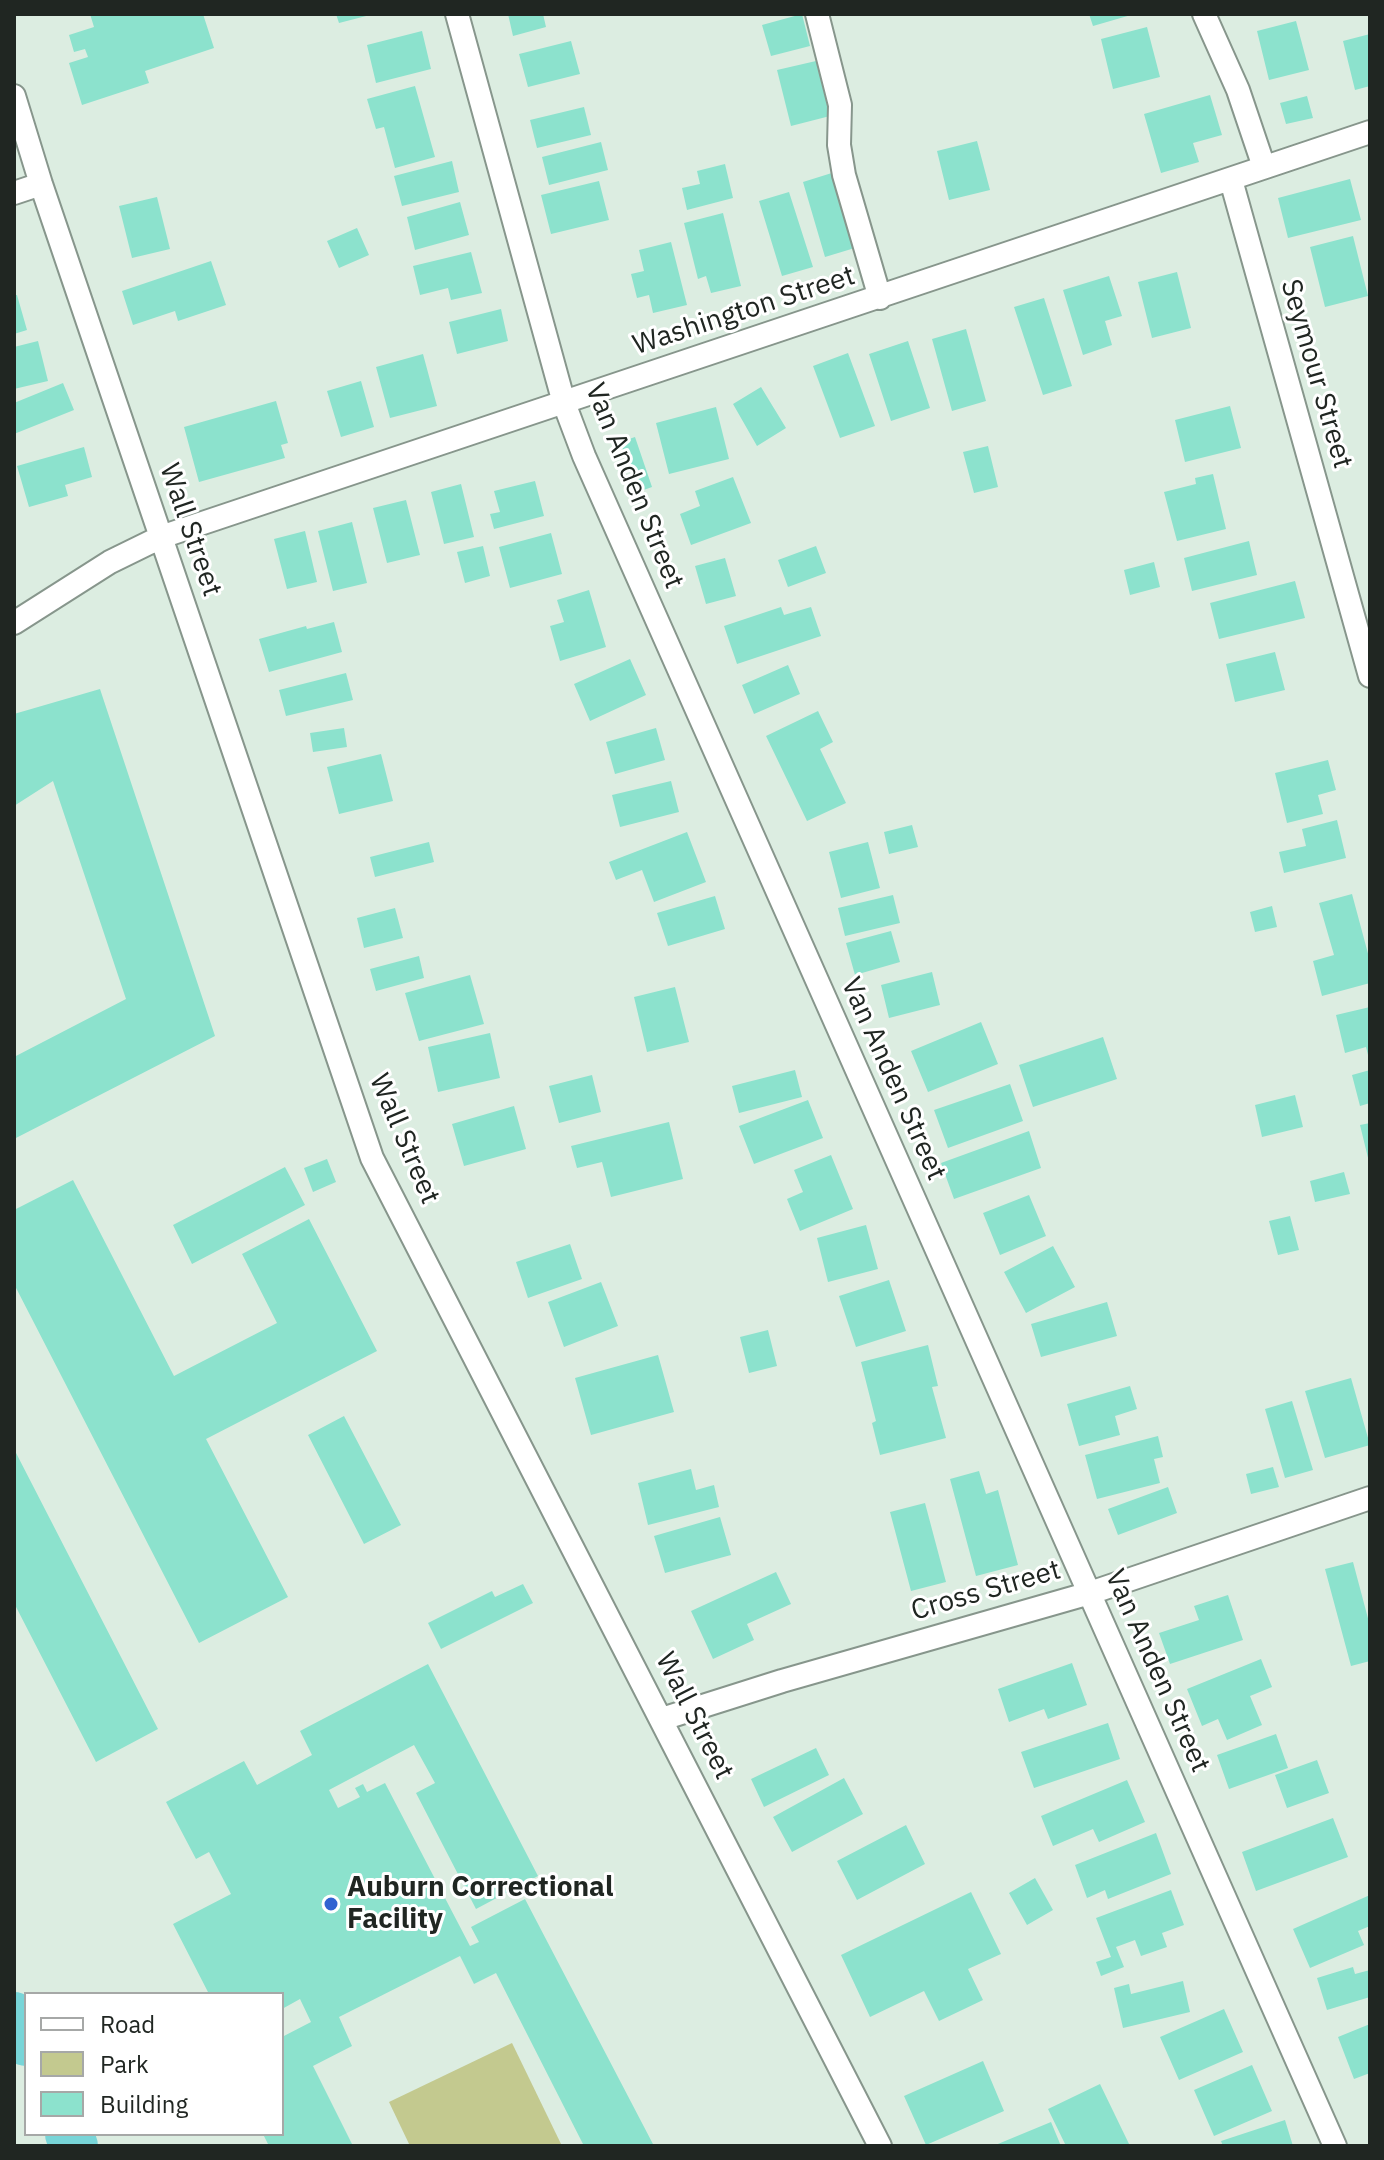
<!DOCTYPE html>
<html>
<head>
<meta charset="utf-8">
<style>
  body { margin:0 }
  #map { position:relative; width:1384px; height:2160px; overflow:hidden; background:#dcede1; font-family:"IBM Plex Sans",sans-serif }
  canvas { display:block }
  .frame { position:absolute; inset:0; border:16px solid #202622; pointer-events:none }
  .legend { position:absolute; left:24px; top:1992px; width:260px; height:144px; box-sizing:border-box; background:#fff; border:2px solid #a6a8a7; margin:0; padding:10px 14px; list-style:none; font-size:24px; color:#202622 }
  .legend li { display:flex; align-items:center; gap:16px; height:40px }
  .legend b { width:40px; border:2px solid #a6a8a7 }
</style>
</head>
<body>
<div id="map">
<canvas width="1384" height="2160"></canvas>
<div class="frame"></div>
<ul class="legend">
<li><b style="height:10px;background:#fff"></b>Road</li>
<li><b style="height:22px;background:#c3c98f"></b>Park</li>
<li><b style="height:22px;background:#8ce2cd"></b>Building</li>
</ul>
</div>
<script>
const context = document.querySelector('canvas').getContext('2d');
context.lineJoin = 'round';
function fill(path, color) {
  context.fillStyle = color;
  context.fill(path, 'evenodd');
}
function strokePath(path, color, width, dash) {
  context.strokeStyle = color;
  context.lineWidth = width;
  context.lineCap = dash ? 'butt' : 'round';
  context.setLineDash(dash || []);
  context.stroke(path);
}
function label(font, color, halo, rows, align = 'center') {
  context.font = font + ' "IBM Plex Sans",sans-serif';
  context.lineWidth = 6;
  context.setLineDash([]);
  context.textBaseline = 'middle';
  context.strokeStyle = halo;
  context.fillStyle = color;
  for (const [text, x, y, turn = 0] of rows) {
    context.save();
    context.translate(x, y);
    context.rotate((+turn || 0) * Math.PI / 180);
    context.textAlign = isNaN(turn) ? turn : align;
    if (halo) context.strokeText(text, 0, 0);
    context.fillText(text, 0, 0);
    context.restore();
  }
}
const green = new Path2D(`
  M512 2043 562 2146H410L389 2102Z`);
const river = new Path2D(`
  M14 2016 26 2042
  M69 2134 74 2146`);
const building = new Path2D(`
  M90 14H203L214 48 145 71 149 83 82 105 69 63 88 57 85 49 74 52 69 35 94 27Z
  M336 14H370V15L339 23Z
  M508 14H543L546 27 513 36Z
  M802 14 810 46 771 56 762 25Z
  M1089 14H1131V15L1093 26Z
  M1296 21 1309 70 1269 80 1257 31Z
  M1147 27 1160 77 1113 89 1101 39Z
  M422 31 431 69 376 83 367 45Z
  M1370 34V86L1355 90 1343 41Z
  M571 41 580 74 528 87 519 54Z
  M816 61 830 116 791 126 777 70Z
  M415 86 435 157 395 168 384 127 376 129 367 99Z
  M1210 95 1222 135 1193 143 1199 162 1161 173 1144 114Z
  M1307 96 1313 118 1286 124 1280 103Z
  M584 107 591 135 537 148 530 120Z
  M977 141 990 190 949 200 937 151Z
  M601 142 608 170 549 185 542 157Z
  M452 161 459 192 402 206 394 176Z
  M725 164 733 198 687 210 682 188 700 184 697 171Z
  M835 172 858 247 825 257 803 182Z
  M1350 179 1361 220 1288 238 1278 198Z
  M599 181 609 220 551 234 541 195Z
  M789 192 813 267 782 276 759 201Z
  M157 197 170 249 132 258 119 206Z
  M460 202 469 235 415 250 407 217Z
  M723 213 741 286 711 293 706 276 698 279 684 223Z
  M357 228 369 255 339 268 327 241Z
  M1353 236 1368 296 1325 307 1310 247Z
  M671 242 687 305 653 313 649 295 637 298 631 274 644 271 639 250Z
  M471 252 482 293 451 300 448 288 420 295 413 266Z
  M211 261 226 305 178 321 175 311 133 325 122 291Z
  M1177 272 1191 328 1152 338 1138 282Z
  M1109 276 1122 316 1105 321 1112 345 1083 355 1063 290Z
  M14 295H17L27 330 14 334Z
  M1044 298 1072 386 1043 395 1014 307Z
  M501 309 508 341 457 354 449 322Z
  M966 329 986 401 952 411 932 339Z
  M38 341 48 381 14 389V347Z
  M908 341 930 408 891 421 869 354Z
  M848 353 875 426 840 438 813 366Z
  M423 354 437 406 390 418 376 367Z
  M361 381 374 427 341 437 327 391Z
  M63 383 74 410 14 434V403Z
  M761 387 786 428 757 446 733 404Z
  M276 401 288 443 281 445 285 458 199 482 184 427Z
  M1230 406 1241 448 1185 462 1175 420Z
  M716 407 729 459 669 474 656 423Z
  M635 437 652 487 638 492 620 442Z
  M988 446 998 487 974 493 963 452Z
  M84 447 92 477 65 485 68 496 29 507 17 466Z
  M1213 474 1226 529 1177 541 1164 492 1196 484 1195 478Z
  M733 477 751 523 691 545 680 514 700 506 695 491Z
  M535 481 544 516 494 529 490 514 500 512 494 491Z
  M461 484 474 537 444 544 431 492Z
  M406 500 420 555 387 563 373 508Z
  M352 522 367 583 333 591 318 531Z
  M305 531 317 582 287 589 274 539Z
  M551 533 562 574 510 588 499 547Z
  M1249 541 1257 575 1192 591 1184 558Z
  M483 546 490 576 465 583 457 552Z
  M816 546 826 573 788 587 778 560Z
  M725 558 736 596 706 604 695 566Z
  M1154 562 1160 587 1130 595 1124 570Z
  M1295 581 1305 618 1219 639 1210 603Z
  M589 590 606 647 560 661 550 626 564 622 557 600Z
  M781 607 784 615 811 607 821 636 737 664 724 626Z
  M334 622 342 652 269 672 259 639 306 626 307 629Z
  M1275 652 1285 690 1235 702 1226 664Z
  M630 659 646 695 590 721 574 684Z
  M788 665 800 694 754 714 742 685Z
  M346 673 353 700 286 716 279 690Z
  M100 689 215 1036 14 1139V1057L126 999 53 781 14 806V714Z
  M818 711 833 742 820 749 846 803 807 821 766 736Z
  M344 728 347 747 313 752 310 733Z
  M656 728 665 760 615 774 606 742Z
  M381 754 393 801 339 814 327 767Z
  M1328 760 1336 790 1318 795 1323 814 1287 823 1275 773Z
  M671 781 679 812 620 827 612 795Z
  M1337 820 1346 858 1284 873 1279 852 1306 846 1302 829Z
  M912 825 918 847 889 854 884 832Z
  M687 832 706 882 654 902 642 870 616 880 609 862Z
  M429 842 434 862 375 877 370 857Z
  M868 842 880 888 841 898 829 852Z
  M1352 894 1370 961V983L1322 996 1313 961 1334 955 1319 903Z
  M893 895 900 923 845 936 838 908Z
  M715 896 725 929 668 946 657 913Z
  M1272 906 1277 927 1255 932 1250 912Z
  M395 908 403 938 364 948 357 918Z
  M891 931 900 962 855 975 846 943Z
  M419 956 424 978 376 991 370 969Z
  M932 972 940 1005 889 1018 881 985Z
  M470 975 484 1024 419 1041 405 993Z
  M675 987 689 1042 647 1052 634 997Z
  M1370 1007V1059H1369L1366 1047 1345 1053 1336 1015Z
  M981 1022 998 1064 928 1092 911 1051Z
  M490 1033 500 1078 438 1092 428 1047Z
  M1103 1037 1117 1079 1033 1107 1019 1065Z
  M795 1070 802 1097 739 1113 732 1086Z
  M1370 1070V1103L1360 1106 1352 1075Z
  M592 1075 601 1112 559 1123 549 1086Z
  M1010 1084 1023 1121 948 1148 934 1110Z
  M1295 1095 1303 1127 1262 1137 1255 1105Z
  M808 1100 823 1138 754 1164 739 1126Z
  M514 1106 526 1149 464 1166 452 1124Z
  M669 1122 683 1179 611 1197 602 1162 577 1168 571 1146Z
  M1370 1123V1162H1369L1360 1125Z
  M1029 1131 1041 1168 954 1199 941 1163Z
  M831 1155 853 1209 800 1231 787 1199 803 1192 794 1170Z
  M327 1159 336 1182 313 1192 304 1168Z
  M285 1167 305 1205 192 1264 173 1225Z
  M1344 1172 1350 1194 1315 1202 1310 1181Z
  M73 1180 174 1376 277 1323 242 1254 309 1219 377 1351 206 1439 288 1597 199 1643 14 1284V1210Z
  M1029 1195 1046 1236 1000 1255 983 1213Z
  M1290 1216 1299 1250 1278 1255 1269 1221Z
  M866 1225 878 1269 828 1282 817 1238Z
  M570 1244 582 1279 528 1298 516 1262Z
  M1053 1246 1075 1287 1026 1313 1004 1272Z
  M889 1280 906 1331 856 1347 839 1296Z
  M601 1282 618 1326 564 1347 548 1302Z
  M1107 1302 1117 1336 1041 1357 1031 1324Z
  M768 1330 777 1366 749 1373 740 1337Z
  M928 1345 938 1386 932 1387 946 1438 880 1455 872 1423 876 1421 861 1362Z
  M658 1355 674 1412 591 1435 575 1378Z
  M1351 1378 1370 1445 1325 1458 1305 1391Z
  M1130 1386 1137 1409 1115 1416 1120 1435 1079 1446 1067 1404Z
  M1292 1401 1313 1470 1285 1478 1265 1409Z
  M344 1416 401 1525 364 1544 308 1435Z
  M1158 1436 1163 1457 1154 1459 1160 1483 1097 1499 1085 1455Z
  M14 1449 158 1729 96 1762 14 1603Z
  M1273 1467 1279 1487 1251 1494 1246 1474Z
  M691 1469 696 1490 714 1485 719 1507 648 1525 638 1483Z
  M979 1471 986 1494 998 1490 1018 1565 976 1576 950 1479Z
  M1168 1487 1177 1513 1118 1535 1108 1509Z
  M925 1503 946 1582 911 1591 890 1512Z
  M720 1517 731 1555 665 1573 654 1536Z
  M1353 1562 1370 1626V1661L1351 1666 1325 1569Z
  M776 1572 791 1604 747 1624 754 1640 713 1659 691 1611Z
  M523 1584 533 1603 441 1649 428 1623 492 1591 495 1597Z
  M1228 1595 1243 1640 1170 1664 1159 1633 1199 1620 1194 1606Z
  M1261 1659 1272 1687 1250 1696 1262 1725 1227 1740 1218 1719 1202 1726 1187 1689Z
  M1072 1663 1087 1705 1048 1719 1044 1709 1009 1722 998 1689Z
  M428 1664 538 1876 476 1909 416 1793 435 1783 414 1745 329 1790 338 1808 360 1797 355 1788 363 1784 367 1792 385 1783 470 1946 479 1942 471 1927 525 1899 654 2146H584L496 1973 474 1984 460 1956 339 2017 352 2046 313 2066 353 2146H269L263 2134H282V2037L311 2022 300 1999 282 2009V1994H209L173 1924 231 1894 209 1852 196 1859 166 1802 244 1761 257 1785 312 1755 300 1731Z
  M1108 1723 1120 1759 1034 1788 1021 1752Z
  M1276 1734 1288 1768 1229 1789 1217 1755Z
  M816 1748 829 1775 764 1807 751 1779Z
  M1317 1760 1329 1793 1287 1808 1275 1775Z
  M844 1778 863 1814 792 1852 773 1817Z
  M1127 1780 1145 1822 1099 1842 1093 1829 1053 1846 1041 1816Z
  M1333 1818 1348 1857 1256 1891 1242 1852Z
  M906 1825 925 1864 857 1900 837 1861Z
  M1156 1833 1171 1874 1108 1899 1105 1890 1087 1898 1075 1865Z
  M1035 1878 1053 1910 1027 1925 1009 1893Z
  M1171 1890 1184 1925 1162 1933 1167 1947 1141 1956 1135 1940 1116 1947 1124 1967 1101 1976 1096 1962 1111 1957 1096 1918Z
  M971 1892 1001 1954 968 1969 983 2000 939 2021 924 1991 870 2017 841 1955Z
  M1370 1895V1926L1358 1931 1364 1945 1310 1968 1293 1929Z
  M1353 1967 1355 1974 1370 1970V1997L1327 2010 1317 1978Z
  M1183 1981 1190 2012 1123 2028 1114 1988 1129 1984 1131 1994Z
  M1224 2009 1243 2052 1179 2080 1160 2037Z
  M1370 2024V2073L1354 2079 1338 2037Z
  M983 2061 1004 2111 926 2145 904 2096Z
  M1252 2065 1272 2111 1214 2136 1194 2090Z
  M1100 2084 1130 2146H1066L1048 2109Z
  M1285 2120 1293 2146H1223L1221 2141Z
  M1051 2122 1061 2146H993Z`);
const street = new Path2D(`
  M457 14 564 403 584 456 1335 2146
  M817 14 840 105 839 145 844 175 880 298
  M1204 14 1238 90 1264 167
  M14 96 41 184 372 1158 880 2146
  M1231 180 1370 676
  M14 193 41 184
  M14 623 110 562 161 537 1370 132
  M662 1719 782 1681 1090 1593 1370 1498`);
const markers = [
  [331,1904,8,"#3162d1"]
];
const streetNames = [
  ["Washington Street",744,311,-18],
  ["Seymour Street",1316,374,74],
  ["Van Anden Street",634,486,68],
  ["Wall Street",190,530,71],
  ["Van Anden Street",893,1079,66],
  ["Wall Street",404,1139,67],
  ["Cross Street",986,1591,-16],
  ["Van Anden Street",1157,1671,66],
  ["Wall Street",694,1716,63]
];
const poiNames = [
  ["Auburn Correctional",347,1888],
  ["Facility",347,1920]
];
fill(green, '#c3c98f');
strokePath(river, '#78d5d8', 48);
fill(building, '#8ce2cd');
strokePath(street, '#87968c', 26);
strokePath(street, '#fff', 22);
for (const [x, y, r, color] of markers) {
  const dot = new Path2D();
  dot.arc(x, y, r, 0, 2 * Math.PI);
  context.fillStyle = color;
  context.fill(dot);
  strokePath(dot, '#fff', 3);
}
label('28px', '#202622', '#fff', streetNames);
label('bold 28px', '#202622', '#fff', poiNames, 'left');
</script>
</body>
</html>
